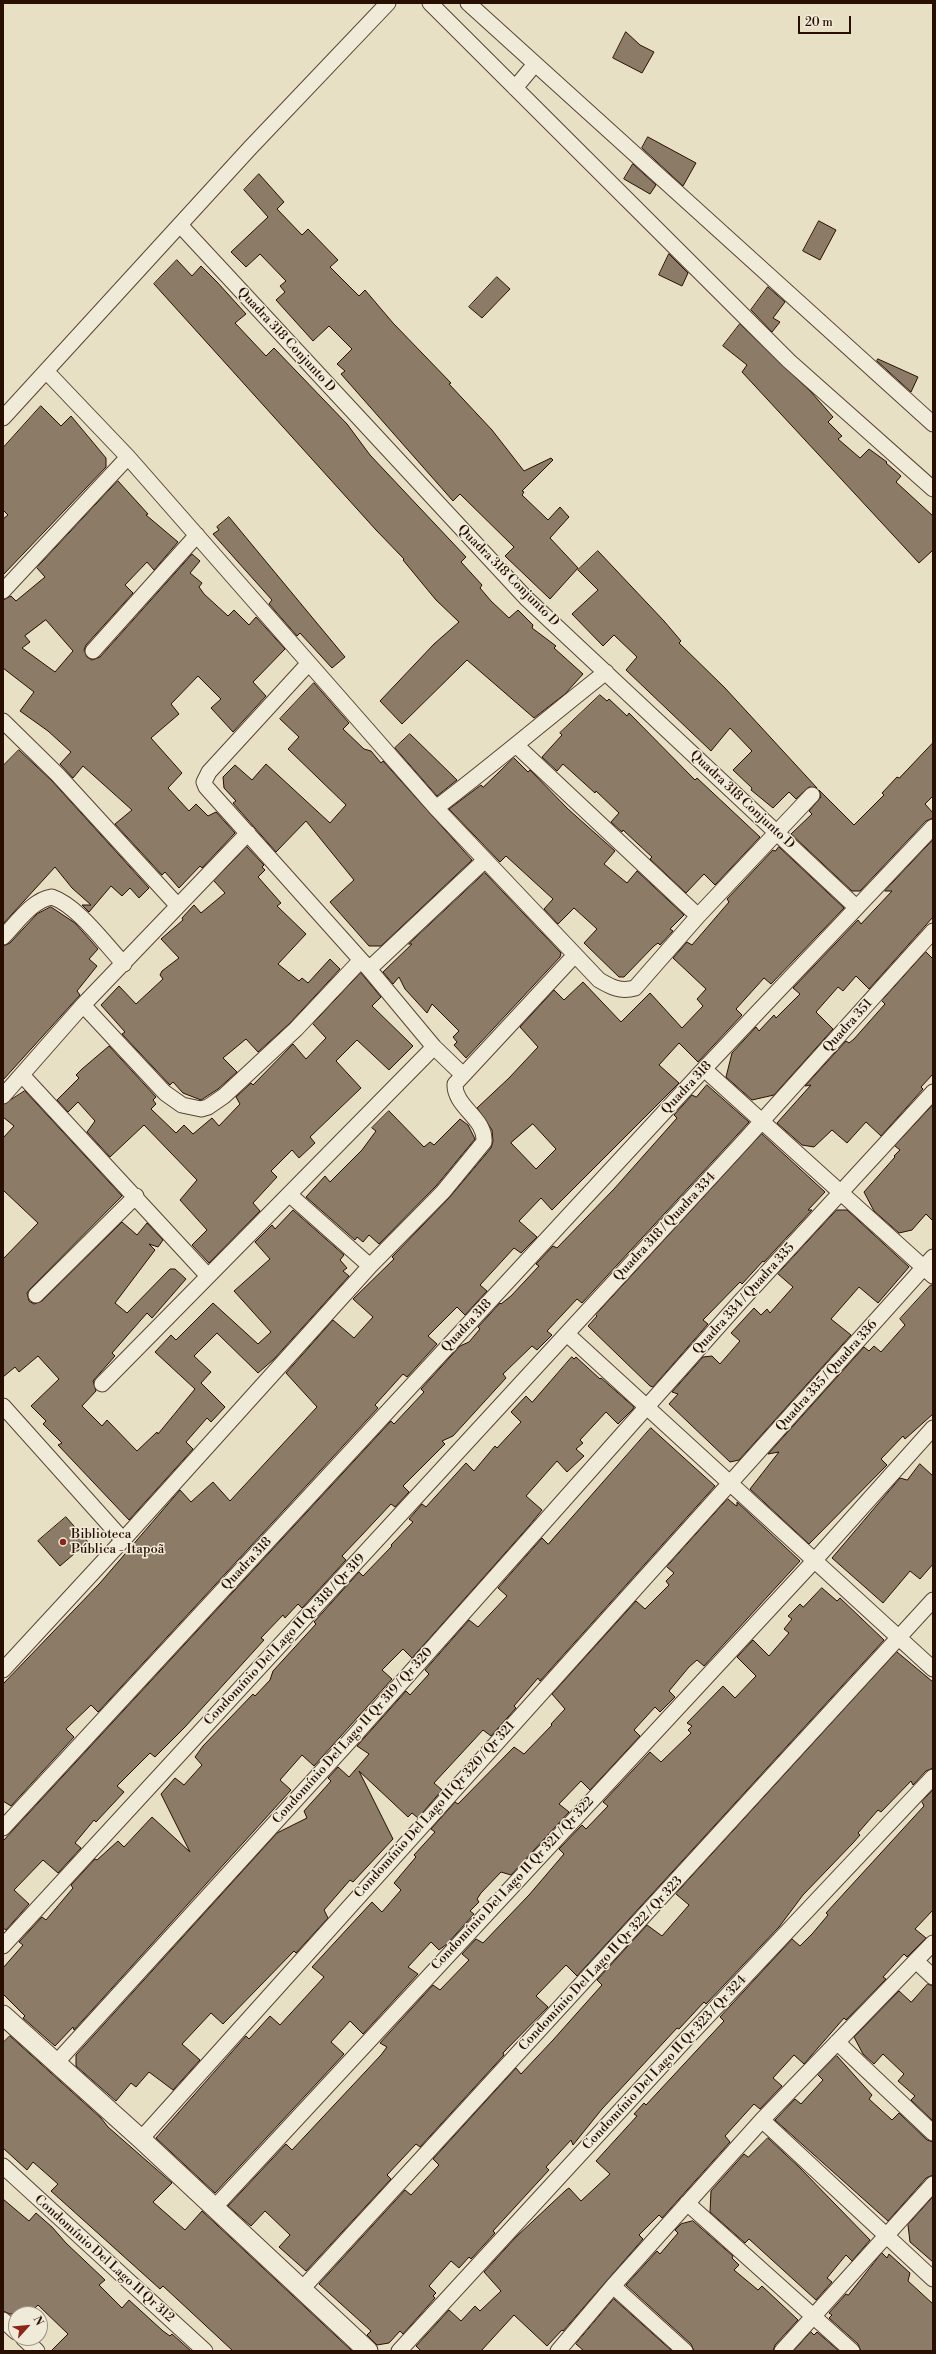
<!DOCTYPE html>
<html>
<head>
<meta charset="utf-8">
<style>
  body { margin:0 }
  #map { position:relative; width:936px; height:2354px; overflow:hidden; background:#e8e0c5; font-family:"Libre Bodoni",serif }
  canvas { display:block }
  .frame { position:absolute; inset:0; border:4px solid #290f02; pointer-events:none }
  .north { position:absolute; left:8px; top:2306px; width:40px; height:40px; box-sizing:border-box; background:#f0ebd9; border:1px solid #a09383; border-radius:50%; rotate:63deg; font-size:11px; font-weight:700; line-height:16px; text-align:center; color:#290f02 }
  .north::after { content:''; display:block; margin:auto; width:14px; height:18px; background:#8f2418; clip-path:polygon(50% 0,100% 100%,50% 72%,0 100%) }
  .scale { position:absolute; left:798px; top:16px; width:53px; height:18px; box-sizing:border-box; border:2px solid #290f02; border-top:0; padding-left:5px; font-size:12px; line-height:14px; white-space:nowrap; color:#290f02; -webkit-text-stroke:3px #f0ebd9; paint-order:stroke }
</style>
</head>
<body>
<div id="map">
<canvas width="936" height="2354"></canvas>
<div class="frame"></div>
<div class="north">N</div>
<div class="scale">20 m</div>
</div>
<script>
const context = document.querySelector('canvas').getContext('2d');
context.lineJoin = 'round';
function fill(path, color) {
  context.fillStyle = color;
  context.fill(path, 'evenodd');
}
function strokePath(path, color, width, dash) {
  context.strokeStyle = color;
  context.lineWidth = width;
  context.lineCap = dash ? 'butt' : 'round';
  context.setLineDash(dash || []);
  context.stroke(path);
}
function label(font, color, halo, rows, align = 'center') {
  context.font = font + ' "Libre Bodoni",serif';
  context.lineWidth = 3;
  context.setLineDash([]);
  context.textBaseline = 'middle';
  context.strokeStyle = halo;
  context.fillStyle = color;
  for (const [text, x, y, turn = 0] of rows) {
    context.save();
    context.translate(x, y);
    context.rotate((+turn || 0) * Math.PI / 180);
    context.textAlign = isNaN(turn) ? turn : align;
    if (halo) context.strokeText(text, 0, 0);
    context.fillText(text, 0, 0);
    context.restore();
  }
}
const building = new Path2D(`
  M626 32 640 45 654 52 642 73 613 58Z
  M648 137 696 163 683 186 642 148Z
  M633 164 656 185 650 194 624 179Z
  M259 174 284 202 277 209 302 235 308 229 338 260 330 267 359 296 365 290 393 323 451 383 449 384 492 430 524 471 551 458 553 460 522 491 524 492 522 495 548 520 560 507 569 517 550 538 578 568 550 599 505 556 514 547 460 494 453 501 341 374 345 371 337 364 352 349 329 326 313 341 276 300 285 292 280 286 286 281 260 254 246 267 231 252 268 217 244 190Z
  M819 221 836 230 820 260 803 251Z
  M669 254 688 273 682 286 659 275Z
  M177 260 192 276 201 266 217 282 246 314 235 323 266 356 274 348 347 424 370 455 466 557 461 562 482 585 480 588 491 601 509 618 518 610 533 625 532 628 556 646 554 648 583 674 565 694 534 718 467 660 402 724 380 701 434 644 459 622 436 600 403 560 404 559 376 530 154 284Z
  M497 277 510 289 482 318 469 307Z
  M768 287 785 302 773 318 780 322 772 332 751 310Z
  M740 324 811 392 833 417 828 422 842 436 838 439 860 458 869 449 887 462 886 463 901 476 896 482 933 516V550L919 563 742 372 747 365 723 346Z
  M878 359 918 377 911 392 877 361Z
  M41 406 61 426 71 416 106 458V467L3 575V519L8 515 3 510V448Z
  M118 481 148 514 146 515 178 542 154 570 147 562 125 585 133 593 86 645 84 650 87 657 92 660 100 657 192 554 200 561 190 573 202 583 199 587 204 594 228 616 234 610 249 625 256 617 285 649 253 682 266 696 233 732 211 708 221 699 198 676 171 704 179 714 151 738 182 773 168 788 189 811 196 804 208 816 216 812 235 833 202 868 200 866 179 888 165 872 162 875 115 824 132 810 83 766 73 778 60 764 71 752 48 731 20 711 34 692 3 668V600L11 596 16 601 45 577 37 568ZM46 620 73 651 55 672 22 648 30 642 25 636Z
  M229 517 345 657 332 668 300 633 297 636 269 604 272 600 213 534 219 530 217 527Z
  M598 551 664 621 681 641 679 643 725 688 817 788 809 787 796 799 789 792 773 808 751 790 752 788 733 770 752 751 730 728 711 751 626 670 637 657 614 635 603 646 572 614 598 590 578 570Z
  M314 683 349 723 343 729 364 749 371 751 381 763 383 761 472 860 381 946H369L330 902 354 880 306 821 276 852 233 803 236 801 224 788 223 777 235 765 252 780 266 764 330 823 346 805 288 749 299 737 280 719Z
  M600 695 607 701 609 699 627 716 629 713 695 780 697 778 760 837 715 885 704 874 686 893 650 859 652 857 623 830 622 832 611 822 619 813 596 791 595 793 563 764 557 771 542 757 562 735 560 733Z
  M410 734 457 780 437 796 395 748Z
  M933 743V796L925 804 933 813V818L926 821 860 891H852L791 834 812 814 809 811 821 797 819 790 854 825 884 795 882 793 897 777 899 778Z
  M19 750 52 781 149 888 139 898 130 888 122 896 111 886 89 912 82 905H91L72 888 55 867 3 924V766Z
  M514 758 528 772 530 770 568 809 615 851 604 864 627 883 637 871 684 915 670 929 673 931 660 945 658 943 654 946 624 977H619L584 943 597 929 574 908 558 924 544 909 553 899 506 856 500 862 449 809 481 785 483 787Z
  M933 840V917L869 989 856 976 843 991 838 987 816 1012 833 1029 774 1095 752 1100 726 1077 732 1053 756 1027 759 1031 774 1015 776 1018 800 994 793 988 858 920 861 924 892 891H885Z
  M247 847 264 865 262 867 265 870 258 877 281 903 277 906 306 934 278 964 299 981 302 978 308 983 330 959 340 969 290 1023 258 1052 246 1039 223 1058 237 1072 218 1089 201 1100 183 1093 173 1082 170 1085 122 1034 125 1032 101 1005 119 986 136 1004 163 979 160 975 162 971 179 958 161 939 183 920 182 918 194 905 201 913 225 893 214 881Z
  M779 847 844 908 771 984 764 978 736 1009 742 1015 698 1062 679 1043 659 1065 679 1083 552 1210 541 1198 519 1221 537 1237 521 1253 514 1248 480 1285 487 1291 465 1315 457 1307 428 1336 437 1344 407 1377 403 1374 375 1405 378 1408 98 1712 91 1705 66 1729 74 1737 11 1806 3 1801V1684L100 1583 180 1490 191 1502 213 1482 230 1501 317 1407 286 1373 333 1320 354 1338 373 1317 353 1299 394 1259 392 1257 449 1198 491 1148 493 1141 492 1130 477 1108 509 1078 538 1047 520 1027 554 990 564 1000 583 982 621 1022 650 993 682 1028 703 1006 697 999 706 989 673 958 687 942 692 945 729 902 727 899 773 850 775 851ZM533 1124 556 1149 536 1169 511 1143Z
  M485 873 561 953 560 957 466 1058 454 1045 457 1042 453 1037 459 1031 432 1004 427 1013 405 989 399 977 393 984 383 972 412 944H409Z
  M51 907 75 923 98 949 89 959 97 966 77 991 80 995 3 1080V946L10 943 37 914Z
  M926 952 933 959V1074L921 1087 923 1089 881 1136 866 1122 847 1143 832 1130 814 1147 802 1145 777 1123 811 1085 805 1086 846 1041 849 1043 854 1039 885 1004 882 1001Z
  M361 973 381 997 372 1006 413 1046 389 1070 357 1040 336 1061 361 1088 310 1137 315 1143 299 1158 292 1150 271 1171 277 1177 253 1203 260 1211 209 1263 192 1245 207 1230 180 1200 197 1180 144 1125 110 1157 87 1132 95 1121 78 1102 68 1112 57 1100 79 1078 76 1075 82 1069 109 1046 156 1097 153 1100 156 1104 151 1109 176 1133 184 1125 193 1134 212 1118 219 1126 240 1104 236 1097 251 1083 253 1085 293 1044 306 1059 326 1038 313 1024Z
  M707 1085 749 1122 582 1303 577 1299 547 1331 552 1335 537 1350 532 1346 503 1374 506 1378 453 1436 442 1441 445 1444 403 1486 409 1492 395 1507 391 1504 361 1536 342 1556 346 1560 302 1608 298 1604 285 1618 283 1615 261 1638 264 1640 185 1727 155 1757 150 1753 117 1786 124 1792 96 1822 94 1820 75 1843 81 1848 58 1873 43 1860 14 1890 29 1904 6 1930 3 1928V1841L391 1421 394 1424 424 1392 421 1389 460 1346 469 1342 480 1329 478 1327 500 1303 501 1304 511 1296 539 1266 536 1264 553 1246 557 1248 614 1189 677 1118 674 1115 692 1095 696 1097Z
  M25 1091 122 1196 30 1289 27 1293 29 1301 34 1304 42 1301 122 1222 137 1235 147 1223 163 1240 158 1247 149 1244 155 1250 115 1303 127 1313 170 1269H175L186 1279 152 1318 147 1313 112 1353 115 1356 93 1381 96 1391 82 1406 102 1426 107 1420 137 1451 157 1432 158 1434 195 1389 155 1352 171 1335 176 1340 213 1303 258 1344 271 1332 234 1291 270 1259 255 1242 272 1225 275 1229 293 1210 344 1255 340 1260 347 1268 343 1271 349 1276 274 1359 258 1373 217 1333 194 1356 211 1372 201 1383 225 1407 211 1422 207 1418 186 1442 193 1449 129 1520 58 1445 62 1443 43 1424 46 1421 31 1406 59 1379 38 1356 19 1372 15 1367 3 1377V1259L38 1223 3 1190V1138L14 1126 3 1117V1105Z
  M933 1105V1221L926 1214 912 1230 899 1233 874 1211 864 1192 895 1157 894 1156 900 1150 895 1146Z
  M389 1111 424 1147 430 1142 434 1145 460 1119 468 1125 475 1139 436 1186 379 1244 369 1235 363 1242 357 1237 355 1240 306 1197 325 1176 330 1182 362 1150 376 1131 372 1128Z
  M762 1134 825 1192 808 1210H812L764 1262 763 1261 742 1284 740 1282 703 1320 708 1324 653 1387 650 1386 588 1326 597 1316 596 1315Z
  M837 1210H847L909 1267 878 1303 859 1287 831 1319 851 1335 739 1460 730 1462 669 1404 678 1394 672 1392 703 1357 712 1356 720 1364 740 1341 731 1333 754 1308 761 1315 767 1309 770 1313 793 1287 778 1274Z
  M931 1285H933V1414L905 1439 903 1436 881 1459 887 1465 809 1544 750 1489 779 1452 768 1454 864 1347 869 1351 874 1346 881 1352 905 1325 900 1319Z
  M572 1357 574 1359 576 1357 600 1379 601 1378 634 1407 633 1409 618 1424 606 1412 580 1440 583 1443 576 1449 584 1456 567 1472 557 1461 526 1496 542 1510 529 1526 412 1658 403 1649 382 1670 392 1679 314 1766 302 1755 280 1780 291 1790 74 2030 73 2027 55 2046 23 2018 25 2016 3 1994V1968L23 1945 19 1942 42 1917 46 1920 73 1888 71 1885 95 1859 97 1860 118 1841 124 1847 152 1817 190 1852 161 1794 175 1778 184 1785 202 1765 195 1757 203 1746 253 1694 255 1696 270 1680 273 1671 316 1624 314 1622 359 1572 363 1576 392 1546 391 1545 413 1522 409 1519 422 1504 426 1507 466 1463 474 1471 495 1446 497 1448 521 1422 511 1412 526 1396 532 1402Z
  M651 1428 715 1486 540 1681 538 1678 514 1706 516 1708 491 1736 483 1730 434 1783 442 1790 418 1818 412 1813 408 1817 359 1771 393 1839 353 1882 350 1880 324 1910 328 1918 296 1953 294 1951 223 2024 211 2013 182 2044 200 2060 173 2090 149 2072 136 2087 131 2083 116 2101 76 2066V2055L277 1833 307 1818 304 1811 331 1781 328 1778 338 1767 349 1777 369 1754 357 1746 406 1691 410 1695 429 1674 425 1670 469 1620 478 1627 507 1596 498 1588 542 1538 548 1544Z
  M920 1464 933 1476V1564L920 1579 910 1571 883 1603 832 1558 900 1478 907 1480Z
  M728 1499 735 1505 737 1506V1502L800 1561 704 1666 697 1660 689 1667 669 1691 675 1697 660 1712 655 1707 634 1730 640 1736 590 1790 581 1781 559 1804 569 1812 511 1875 501 1872 481 1893 477 1899 479 1902 470 1911 474 1914 447 1944 439 1950 431 1942 408 1967 418 1974 363 2034 350 2021 331 2042 344 2054 215 2193 156 2138 246 2036 249 2039 270 2016 280 2025 324 1977 312 1967 372 1902 382 1912 401 1890 394 1883 416 1857 414 1855 435 1832 431 1829 455 1802 458 1804 514 1747 524 1754 552 1725 551 1724 565 1709 552 1694 636 1601 645 1609 669 1585 666 1581 674 1573 667 1567Z
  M66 1517 88 1542 60 1566 38 1541Z
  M822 1588 837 1601 840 1598 884 1640 577 1976 566 1965 536 1996 548 2007 503 2053 504 2055 420 2147 416 2144 387 2175 391 2179 306 2271 279 2247 290 2235 265 2211 251 2226 228 2206 286 2144 292 2150 381 2055 387 2047 380 2043 433 1985 440 1990 469 1960 462 1954 476 1939 483 1943 529 1895 564 1854 559 1849 582 1825 586 1829 608 1806 603 1802 650 1752 661 1762 691 1733 688 1730 692 1726 687 1723 723 1686 735 1698 756 1676 737 1657 753 1640 769 1656 789 1633 784 1629 792 1619 788 1616 800 1604 803 1607Z
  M897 1652 933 1682V1768L926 1771 913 1785 911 1781 881 1812 878 1810 858 1833 860 1835 853 1843 803 1895 779 1927 706 2004 704 2002 679 2029 677 2028 602 2109 573 2145 571 2140 546 2167 549 2170 493 2231 495 2233 471 2259 469 2257 459 2268 451 2261 429 2286 436 2293 433 2296 435 2298 403 2334 400 2331 389 2343 377 2345 367 2335 371 2331 319 2284 405 2190 411 2195 439 2165 433 2159 516 2068 521 2074 553 2040 602 1985 597 1980 647 1925 662 1936 689 1905 676 1894Z
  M933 1790V1910L915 1929 926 1938 907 1957 904 1954 883 1977 886 1979 846 2020 844 2018 804 2064 794 2055 773 2078 782 2086 760 2109 754 2104 725 2136 730 2142 662 2218 659 2215 639 2235 643 2239 563 2331 562 2330 547 2346 514 2315 481 2351H421L416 2346 449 2310 461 2321 475 2306 480 2311 501 2291 484 2272 516 2237 566 2190 569 2188 581 2201 610 2174 596 2161 637 2116 634 2114 644 2103 646 2105 724 2021 720 2017 792 1939 800 1946 812 1934 828 1915 826 1913 924 1806 922 1802Z
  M928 1984 933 1986V2121L911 2100 915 2096 898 2081 904 2074 883 2054 874 2064 863 2054 854 2037 899 1991 911 2002Z
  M10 2036 101 2118 108 2127 172 2183 153 2202 185 2230 202 2211 352 2351H233L163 2286 160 2289 51 2191 58 2184 33 2162 27 2170 3 2148V2043Z
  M837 2056 872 2095 869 2099 892 2120 899 2113 927 2140 933 2142V2175L926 2178 888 2221 775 2120 795 2099 801 2104 823 2080 818 2075Z
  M768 2138 800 2168 870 2240 852 2261 846 2255 827 2278 832 2282 816 2300 749 2239 745 2243 710 2212 711 2191 744 2154 748 2157Z
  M933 2197V2262L910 2242 908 2225Z
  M3 2199 29 2221 36 2213 52 2227 66 2243 105 2280 99 2285 122 2308 129 2300 163 2331 170 2336 172 2334 191 2351H51L68 2334 38 2305 29 2314H10L3 2311Z
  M693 2221 733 2256 732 2258 739 2265 734 2270 758 2290 762 2286 798 2320 775 2345 773 2351H694L691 2344 626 2285 657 2251 660 2254 678 2233 675 2230 681 2224Z
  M882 2253 887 2258 889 2254 910 2273 908 2281 933 2304V2351H861L858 2344 829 2318 832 2315 829 2313 846 2294 848 2295Z
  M614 2299 672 2351H584L576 2344Z
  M811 2332 814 2335 817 2332 839 2351H794Z`);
const minor = new Path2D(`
  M430 3 789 361 933 489
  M468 3 933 424
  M515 88 535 64
  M180 225 526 598 856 907
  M46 371 128 457 436 808 599 980C611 987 620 992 635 988L698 916 812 795
  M3 418 250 148 388 3
  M3 591 128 457
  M93 651 197 535
  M308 664 209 772 204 782 206 787 369 969 434 1047 462 1074
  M3 721 58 775 178 906
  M517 746 698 916
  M436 808C494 764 549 717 606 672
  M3 937C17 923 32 900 52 897 78 906 105 944 124 964
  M369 969 484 861
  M83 1005 165 1093 182 1105 201 1109 208 1107 224 1096 296 1029 361 960
  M704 1069 933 1276
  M22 1075 208 1276
  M3 1096 83 1005 248 833
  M290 1195 370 1266 443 1192 484 1142C486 1118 454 1107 455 1084L574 956
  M36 1295 136 1196
  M567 1334 933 1669
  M102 1384 434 1047
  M3 1406 123 1540 3 1670
  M123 1540 370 1266
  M3 1828 704 1069 933 827
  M3 1946 744 1141 933 931
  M916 1961 933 1977
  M837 2042 933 2133
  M56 2063 354 1736 740 1302 933 1092
  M762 2120 933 2279
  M141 2139 933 1257
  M3 2166 205 2351
  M687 2203 852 2351
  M214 2208 814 1561 933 1428
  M613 2286 685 2351
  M302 2289 933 1600
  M3 2320 16 2332
  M23 2338 37 2351
  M399 2351 687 2038 933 1777
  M558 2351 613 2286 762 2120 933 1943
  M782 2351 933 2184`);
const tertiary = new Path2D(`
  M3 2015 141 2139 368 2351`);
const markers = [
  [63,1542,4,"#8f2418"]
];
const streetNames = [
  ["Quadra 318 Conjunto D",286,340,47],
  ["Quadra 318 Conjunto D",508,576,45],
  ["Quadra 318 Conjunto D",742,800,43],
  ["Quadra 351",848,1026,-48],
  ["Quadra 318",687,1088,-47],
  ["Quadra 318 / Quadra 334",665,1227,-47],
  ["Quadra 334 / Quadra 335",744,1299,-48],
  ["Quadra 318",467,1326,-47],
  ["Quadra 335 / Quadra 336",827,1376,-48],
  ["Quadra 318",247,1564,-47],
  ["Condomínio Del Lago II Qr 318 / Qr 319",285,1640,-47],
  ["Condomínio Del Lago II Qr 319 / Qr 320",353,1736,-48],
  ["Condomínio Del Lago II Qr 320 / Qr 321",435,1810,-48],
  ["Condomínio Del Lago II Qr 321 / Qr 322",513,1884,-47],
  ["Condomínio Del Lago II Qr 322 / Qr 323",601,1964,-47],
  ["Condomínio Del Lago II Qr 323 / Qr 324",665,2063,-47],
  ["Condomínio Del Lago II Qr 312",104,2259,42]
];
const poiNames = [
  ["Biblioteca",71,1535],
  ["Pública - Itapoã",71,1550]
];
fill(building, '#8c7c67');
strokePath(building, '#290f02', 1);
strokePath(minor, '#594333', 17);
strokePath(tertiary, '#594333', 21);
strokePath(minor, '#f0ebd9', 15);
strokePath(tertiary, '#f0ebd9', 19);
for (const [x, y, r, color] of markers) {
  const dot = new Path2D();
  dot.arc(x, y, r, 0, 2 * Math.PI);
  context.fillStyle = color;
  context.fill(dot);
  strokePath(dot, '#f0ebd9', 1.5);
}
label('13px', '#290f02', '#f0ebd9', streetNames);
label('13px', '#290f02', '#f0ebd9', poiNames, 'left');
</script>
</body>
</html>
